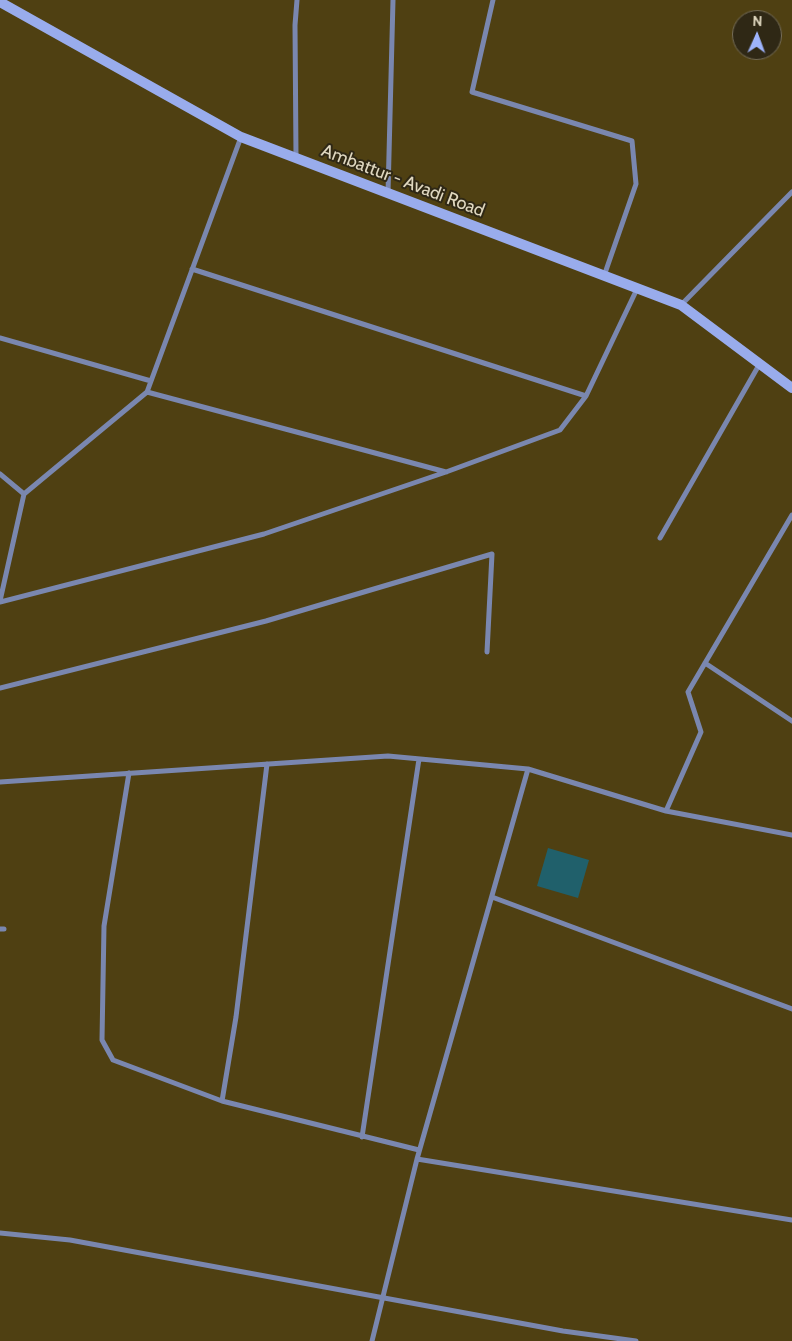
<!DOCTYPE html>
<html>
<head>
<meta charset="utf-8">
<style>
  body { margin:0 }
  #map { position:relative; width:792px; height:1341px; overflow:hidden; background:#4f4012; font-family:Cabin,sans-serif }
  canvas { display:block }
  .north { position:absolute; left:732px; top:10px; width:50px; height:50px; box-sizing:border-box; background:#2f2815; border:1px solid #766e59; border-radius:50%; rotate:2deg; font-size:14px; font-weight:700; line-height:20px; text-align:center; color:#e0d8c0 }
  .north::after { content:''; display:block; margin:auto; width:18px; height:22px; background:#9eb4fd; clip-path:polygon(50% 0,100% 100%,50% 72%,0 100%) }
</style>
</head>
<body>
<div id="map">
<canvas width="792" height="1341"></canvas>
<div class="north">N</div>
</div>
<script>
const context = document.querySelector('canvas').getContext('2d');
context.lineJoin = 'round';
function fill(path, color) {
  context.fillStyle = color;
  context.fill(path, 'evenodd');
}
function strokePath(path, color, width, dash) {
  context.strokeStyle = color;
  context.lineWidth = width;
  context.lineCap = dash ? 'butt' : 'round';
  context.setLineDash(dash || []);
  context.stroke(path);
}
function label(font, color, halo, rows, align = 'center') {
  context.font = font + ' Cabin,sans-serif';
  context.lineWidth = 4;
  context.setLineDash([]);
  context.textBaseline = 'middle';
  context.strokeStyle = halo;
  context.fillStyle = color;
  for (const [text, x, y, turn = 0] of rows) {
    context.save();
    context.translate(x, y);
    context.rotate((+turn || 0) * Math.PI / 180);
    context.textAlign = isNaN(turn) ? turn : align;
    if (halo) context.strokeText(text, 0, 0);
    context.fillText(text, 0, 0);
    context.restore();
  }
}
const building = new Path2D(`
  M548 848 589 860 578 898 537 886Z`);
const street = new Path2D(`
  M493 0 472 92 632 141 636 184 604 276
  M241 137 147 392 446 472
  M296 157 295 25 297 0
  M388 193 393 0
  M192 269 586 396 637 289
  M681 305 792 192
  M0 338 151 381
  M0 474 24 494
  M660 538 759 365
  M0 601 24 494 147 392
  M0 602 264 534 446 472 560 430 586 396
  M705 663 792 721
  M0 688 266 621 492 554 487 652
  M129 773 104 926 102 1040 113 1060 222 1101 419 1150
  M0 782 388 756 528 769 666 811 792 835
  M666 811 701 732 688 692 792 515
  M492 897 792 1009
  M0 929H4
  M222 1101 236 1017 267 764
  M362 1137 419 759
  M417 1159 792 1220
  M0 1233 70 1240 563 1331 636 1341
  M372 1341 417 1159 528 769`);
const secondary = new Path2D(`
  M0 2 241 137 681 305 792 388`);
const streetNames = [
  ["Ambattur - Avadi Road",403,181,21]
];
fill(building, '#20606b');
strokePath(street, '#7a87af', 5);
strokePath(secondary, '#99acec', 10);
label('18px', '#e0d8c0', '#2f2815', streetNames);
</script>
</body>
</html>
